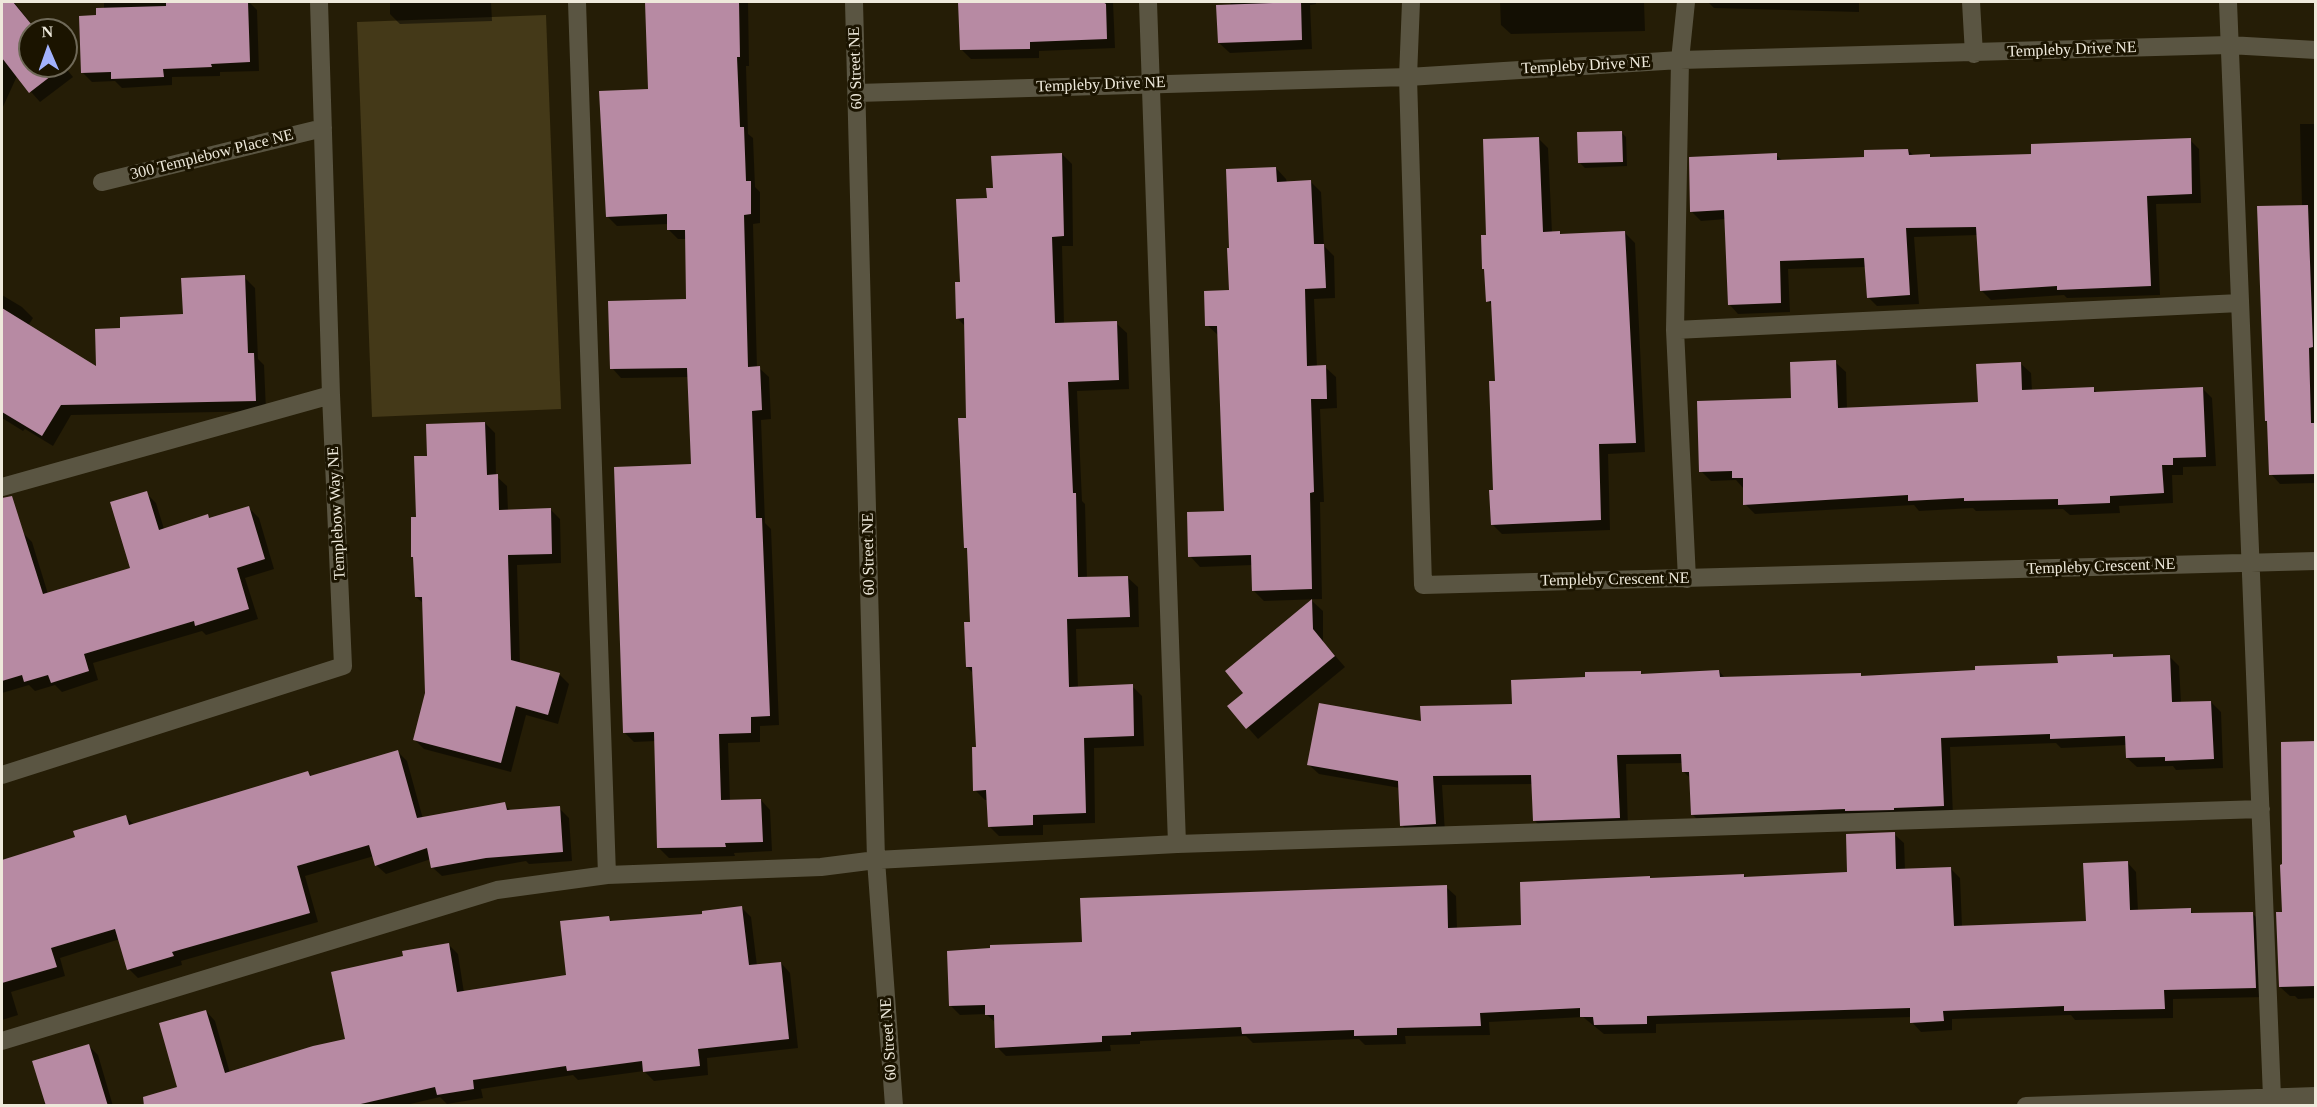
<!DOCTYPE html>
<html>
<head>
<meta charset="utf-8">
<style>
  body { margin:0 }
  #map { position:relative; width:2317px; height:1107px; overflow:hidden; background:#251d06; font-family:Georgia,serif }
  canvas { display:block }
  .frame { position:absolute; inset:0; border:3px solid #eee9db; pointer-events:none }
  .north { position:absolute; left:18px; top:18px; width:60px; height:60px; box-sizing:border-box; background:#1b1400; border:2px solid #6f6958; border-radius:50%; rotate:358deg; font-size:16px; font-weight:700; line-height:24px; text-align:center; color:#eee9db }
  .north::after { content:''; display:block; margin:auto; width:21px; height:27px; background:#a2b2fd; clip-path:polygon(50% 0,100% 100%,50% 72%,0 100%) }
</style>
</head>
<body>
<div id="map">
<canvas width="2317" height="1107"></canvas>
<div class="frame"></div>
<div class="north">N</div>
</div>
<script>
const context = document.querySelector('canvas').getContext('2d');
context.lineJoin = 'round';
function fill(path, color) {
  context.fillStyle = color;
  context.fill(path, 'evenodd');
}
function strokePath(path, color, width, dash) {
  context.strokeStyle = color;
  context.lineWidth = width;
  context.lineCap = dash ? 'butt' : 'round';
  context.setLineDash(dash || []);
  context.stroke(path);
}
function label(font, color, halo, rows, align = 'center') {
  context.font = font + ' Georgia,serif';
  context.lineWidth = 6;
  context.setLineDash([]);
  context.textBaseline = 'middle';
  context.strokeStyle = halo;
  context.fillStyle = color;
  for (const [text, x, y, turn = 0] of rows) {
    context.save();
    context.translate(x, y);
    context.rotate((+turn || 0) * Math.PI / 180);
    context.textAlign = isNaN(turn) ? turn : align;
    if (halo) context.strokeText(text, 0, 0);
    context.fillText(text, 0, 0);
    context.restore();
  }
}
const green = new Path2D(`
  M546 15 561 409 372 417 357 22Z`);
const shadow = new Path2D(`
  M2 2H14L36 30H30V66H64L73 77 40 102 17 76 2 109Z
  M104 2H249L257 10 259 71 220 72V76L172 77V85L122 88 115 81 92 82 82 72 98 16 104 9Z
  M390 2H491L492 21 400 24 390 14Z
  M646 2H748L749 66H746L748 134 753 138 755 187 760 192V223L753 224 757 368H759L769 377 771 419 761 420 765 523 771 529 779 725 760 726V742L728 743 730 801 761 800 770 810 772 851 734 853 735 856 669 858 659 848 656 741 634 742 624 732 693 466 689 377 621 378 612 368 687 301 686 239H678L668 229V224L617 226 608 217 649 91Z
  M960 2H1113L1115 48 1039 51V58L971 59 962 50Z
  M1231 2H1316V4L1310 5 1312 49 1230 53 1219 43Z
  M1500 2H1644L1645 31 1511 34 1501 25Z
  M1708 2H1859V12L1714 8Z
  M2300 124H2316V483L2280 484 2271 474 2269 423 2266 421 2302 206Z
  M1621 132 1626 137 1627 166 1585 168 1580 163Z
  M1538 138 1548 148 1552 233H1560L1563 236 1625 233 1635 243 1645 452 1608 454 1610 530 1502 534 1492 524 1496 383 1493 306 1488 301 1486 271 1483 268 1488 236Z
  M2190 140 2199 149 2201 203 2156 204 2160 295 2067 298 2064 295 1991 300 1981 290 1978 235 1914 237 1919 304 1877 306 1868 297 1866 267 1788 269 1790 312 1738 314 1729 304 1726 219 1701 221 1692 212 1776 155 1784 162 1866 159 1908 150 1914 156 1929 155 1933 159 2032 155Z
  M1062 154 1072 164 1073 246H1062L1064 324 1116 323 1127 333 1129 389 1077 391 1082 501 1085 504 1087 579 1127 577 1138 587 1139 627 1076 629 1078 688 1132 686 1142 696 1144 746 1094 748 1095 823 1043 825V835L999 836 989 826 988 800H985L975 790 977 748 974 674 967 667 971 623 969 551 965 547 967 419 965 326 957 318 962 283 988 200 995 189Z
  M1276 168 1286 179 1287 183 1311 182 1321 192 1324 246 1334 256 1335 298 1314 299 1317 367H1325L1336 377 1337 408 1320 409 1324 502H1320L1322 599 1264 601 1254 591 1253 565 1200 567 1190 556 1226 512 1219 336 1207 325 1230 291Z
  M244 277 255 288 258 359 264 365 266 411 71 415 53 446 25 429 23 431 2 418V295L22 307 33 318 28 326 98 369 122 329 184 316Z
  M1835 362 1846 372 1847 410 1979 403 2020 363 2031 373 2032 391 2093 389 2098 393 2202 388 2212 398 2216 466 2183 467V475H2172L2173 503 2119 506 2120 513 2070 515 2063 509 1976 511 1973 508 1919 511 1914 505 1755 514 1745 504 1744 489 1736 480 1711 481 1701 471 1793 399Z
  M485 423 495 433 496 476 507 486 508 511 550 509 560 519 561 563 517 565 520 664 559 674 569 684 558 724 526 715 511 772 424 749 414 739 427 693 424 604 416 597 418 518 429 457Z
  M146 493 156 503 164 529 207 516 211 519 249 508 259 518 274 569 245 578 258 619 206 635 202 631 93 663 98 680 62 692 55 685 35 691 29 685 2 693V538L22 532 32 542 48 594 131 569Z
  M1312 601 1323 611V642L1345 667 1258 739 1229 706 1245 693 1227 671Z
  M2169 656 2179 666 2181 703 2211 702 2221 712 2223 768 2176 770 2173 766 2137 767 2127 758V745L2061 748 2056 743 1950 747 1953 815 1702 824 1692 814 1691 779 1683 771V763L1626 764 1628 828 1544 830 1534 820 1533 784 1442 785 1445 833 1411 835 1402 825 1400 788 1319 774 1309 765 1422 723 1513 706 1587 679 1640 672 1643 675 1719 671 1725 678 1860 674 1863 678 2059 665V658Z
  M2316 742V998L2298 999 2295 996H2290L2280 987 2284 866Z
  M398 752 407 761 423 819 504 804 511 811 559 808 569 818 572 861 529 864 526 861 442 876 432 867 431 859 386 874 376 865 374 856 305 876 318 922 181 961 182 965 138 978 129 969 120 939 60 958 65 976 11 992 18 1015 2 1020V869L126 817 134 825 308 772 313 777Z
  M1894 834 1904 843 1905 870 1951 869 1960 878 1962 927 2087 923 2127 862 2136 872 2138 911 2190 910 2195 915 2253 914 2262 923 2265 997 2173 999V1018L2075 1020 2071 1015 1952 1019V1030L1921 1032 1912 1022V1017L1656 1024V1033L1604 1034 1583 1017 1489 1022 1490 1035 1405 1036 1406 1044 1365 1045 1359 1039 1253 1043 1246 1036 1140 1041V1044L1110 1045 1111 1051 1006 1056 997 1047 996 1023 986 1014 960 1015 951 1006 1084 943 1446 887 1456 896 1457 929 1523 926 1651 880 1744 875 1747 878 1849 873Z
  M742 908 751 917 757 966 781 963 790 973 798 1048 707 1058 708 1075 654 1081 644 1071 578 1080 573 1075 481 1089 483 1098 447 1104 440 1097 402 1106H140L180 1093 206 1011 215 1021 230 1073 346 1040 404 958 449 945 458 954 464 993 567 976 608 918 613 922 704 915Z
  M89 1046 98 1055 113 1106H37L46 1103Z`);
const building = new Path2D(`
  M2 2H13L36 30H30V66H64L29 93 2 58Z
  M166 2H248L250 62 211 64 212 67 163 69 164 77 111 79V72L81 73 79 16 96 15V8L166 6Z
  M645 2H739L740 57H737L740 127H744L746 181H751V214L744 215 748 367 760 366 762 410 752 411 756 518H762L770 716 751 717V733L719 734 721 800 761 799 763 842 725 843 726 847 657 848 654 732 623 733 614 467 691 464 687 368 610 369 608 301 686 299 685 230H667V214L606 217 599 91 648 89Z
  M958 2H1103L1106 4 1107 39 1030 42V49L960 50Z
  M1301 2 1302 40 1218 43 1216 5Z
  M1622 131 1623 162 1578 163 1577 132Z
  M1539 137 1543 232 1560 231V234L1625 231 1636 443 1599 444 1601 520 1491 525 1489 490H1493L1489 381H1495L1491 301 1486 302 1484 269H1482L1481 235H1486L1483 139Z
  M2191 138 2192 194 2147 196 2151 286 2057 290V286L1980 291 1976 227 1906 228 1910 295 1867 298 1864 258 1780 261 1781 303 1728 305 1724 210 1690 212 1689 157 1777 153V160L1864 157V150L1908 149 1909 155 1930 154V157L2031 154V144Z
  M1062 153 1064 236 1052 237 1055 323 1117 321 1119 380 1068 382 1073 493H1076L1078 577 1128 576 1130 617 1067 619 1069 687 1133 684 1134 736 1084 738 1086 813 1033 815V825L988 827 986 790 973 791 972 747H976L972 667H966L964 622H970L967 548H964L958 418H966L964 318 956 319 955 282H960L956 199 987 198 986 188H993L991 156Z
  M1276 167 1277 182 1311 180 1314 244H1324L1326 288 1305 289 1307 366 1326 365 1327 399H1311L1314 492 1310 493 1312 589 1252 591 1251 555 1188 557 1187 512 1224 511 1217 326H1205L1204 291 1229 290 1227 248H1229L1226 169Z
  M2308 205 2313 347 2309 348 2311 423H2316V474L2269 475 2267 421H2265L2257 206Z
  M245 275 248 353H254L256 401 61 405 42 436 2 412V308L96 366 95 329 120 328V317L183 314 181 278Z
  M1836 360 1838 408 1978 402 1976 364 2021 362 2022 390 2094 387V392L2203 387 2206 457 2173 458V465H2162L2164 493 2110 496V503L2058 505V499L1964 501V498L1908 501V495L1743 505V478H1732V471L1699 472 1697 401 1791 398 1790 362Z
  M485 422 487 475 498 474 499 510 551 508 552 554 508 555 511 660 560 673 548 715 516 706 501 763 413 740 425 693 422 597H415L413 557H411V517H416L414 456H427L426 424Z
  M147 491 159 530 208 514 209 518 249 506 265 559 237 568 249 609 195 626 194 621 84 654 89 671 51 683 48 675 24 682 22 675 2 681V498L12 496 43 594 130 568 110 502Z
  M1312 599 1313 629 1335 656 1246 729 1227 706 1243 693 1225 671Z
  M2113 654V657L2170 655 2172 702 2211 701 2214 759 2165 761V757L2126 758 2125 736 2050 739V734L1941 738 1944 806 1894 808V810L1845 811V809L1691 815 1689 772H1682L1681 754 1617 755 1620 818 1533 821 1531 775 1433 776 1436 824 1400 826 1398 781 1307 765 1319 703 1421 721 1420 706 1512 704 1511 680 1585 677V672L1641 671V674L1719 670 1720 677 1861 673V676L1975 670V666L2058 663 2057 656Z
  M2316 741V986L2279 987 2276 912H2282L2280 865 2282 864 2281 742Z
  M398 750 417 818 505 802 507 810 560 806 563 852 486 858 431 868 427 848 375 866 369 845 297 866 310 913 172 952 174 956 127 970 115 929 51 948 57 967 2 983V860L75 837 73 831 126 815 129 825 308 771 310 776Z
  M1895 832 1896 869 1951 867 1954 926 2086 921 2083 863 2128 861 2130 910 2191 908V913L2253 912 2256 988 2164 990 2165 1009 2064 1011V1006L1943 1011 1944 1021 1910 1023V1008L1647 1016V1024L1594 1025 1593 1017H1580V1008L1480 1013 1481 1026 1397 1028V1035L1354 1036V1030L1242 1034 1241 1027 1131 1032V1035L1102 1036V1042L995 1048 994 1015H985V1005L949 1006 947 951 990 948V945L1082 942 1080 898 1447 885 1448 928 1521 925 1520 882 1650 876V878L1744 874V877L1847 872 1846 834Z
  M742 906 749 965 781 962 789 1039 698 1049 700 1066 643 1072 642 1061 567 1071 566 1066 473 1080 474 1089 437 1095 435 1087 352 1106H144L143 1097 177 1087 159 1023 206 1010 225 1073 313 1046 345 1039 331 972 403 956 402 951 449 943 457 992 566 975 560 921 609 916 610 921 702 914V911Z
  M89 1044 108 1106H46L32 1061Z`);
const minor = new Path2D(`
  M577 2 607 875
  M854 2 876 860 894 1106
  M1148 2 1177 844
  M1411 2 1408 77 1423 585 2316 561
  M1686 2 1680 60 1675 330 2240 303
  M1971 2 1974 54
  M2228 2 2272 1097
  M857 93 1408 77 1680 60 2229 45 2316 50
  M102 182 323 128
  M1675 330 1687 579
  M2 487 331 395
  M2 775 343 666 331 395 319 2
  M2 1041 497 890 607 875 821 867 876 860 1177 844 2261 809
  M2026 1106 2316 1096`);
const streetNames = [
  ["Templeby Drive NE",2072,50,-2],
  ["Templeby Drive NE",1586,66,-3],
  ["60 Street NE",856,68,-92],
  ["Templeby Drive NE",1101,85,-2],
  ["300 Templebow Place NE",212,155,-14],
  ["Templebow Way NE",337,513,-93],
  ["60 Street NE",869,554,-91],
  ["Templeby Crescent NE",2101,567,-2],
  ["Templeby Crescent NE",1615,580,-1],
  ["60 Street NE",889,1039,-94]
];
fill(green, '#443918');
fill(shadow, '#0007');
fill(building, '#b78aa3');
strokePath(minor, '#5a5542', 18);
label('16px', '#eee9db', '#1b1400', streetNames);
</script>
</body>
</html>
